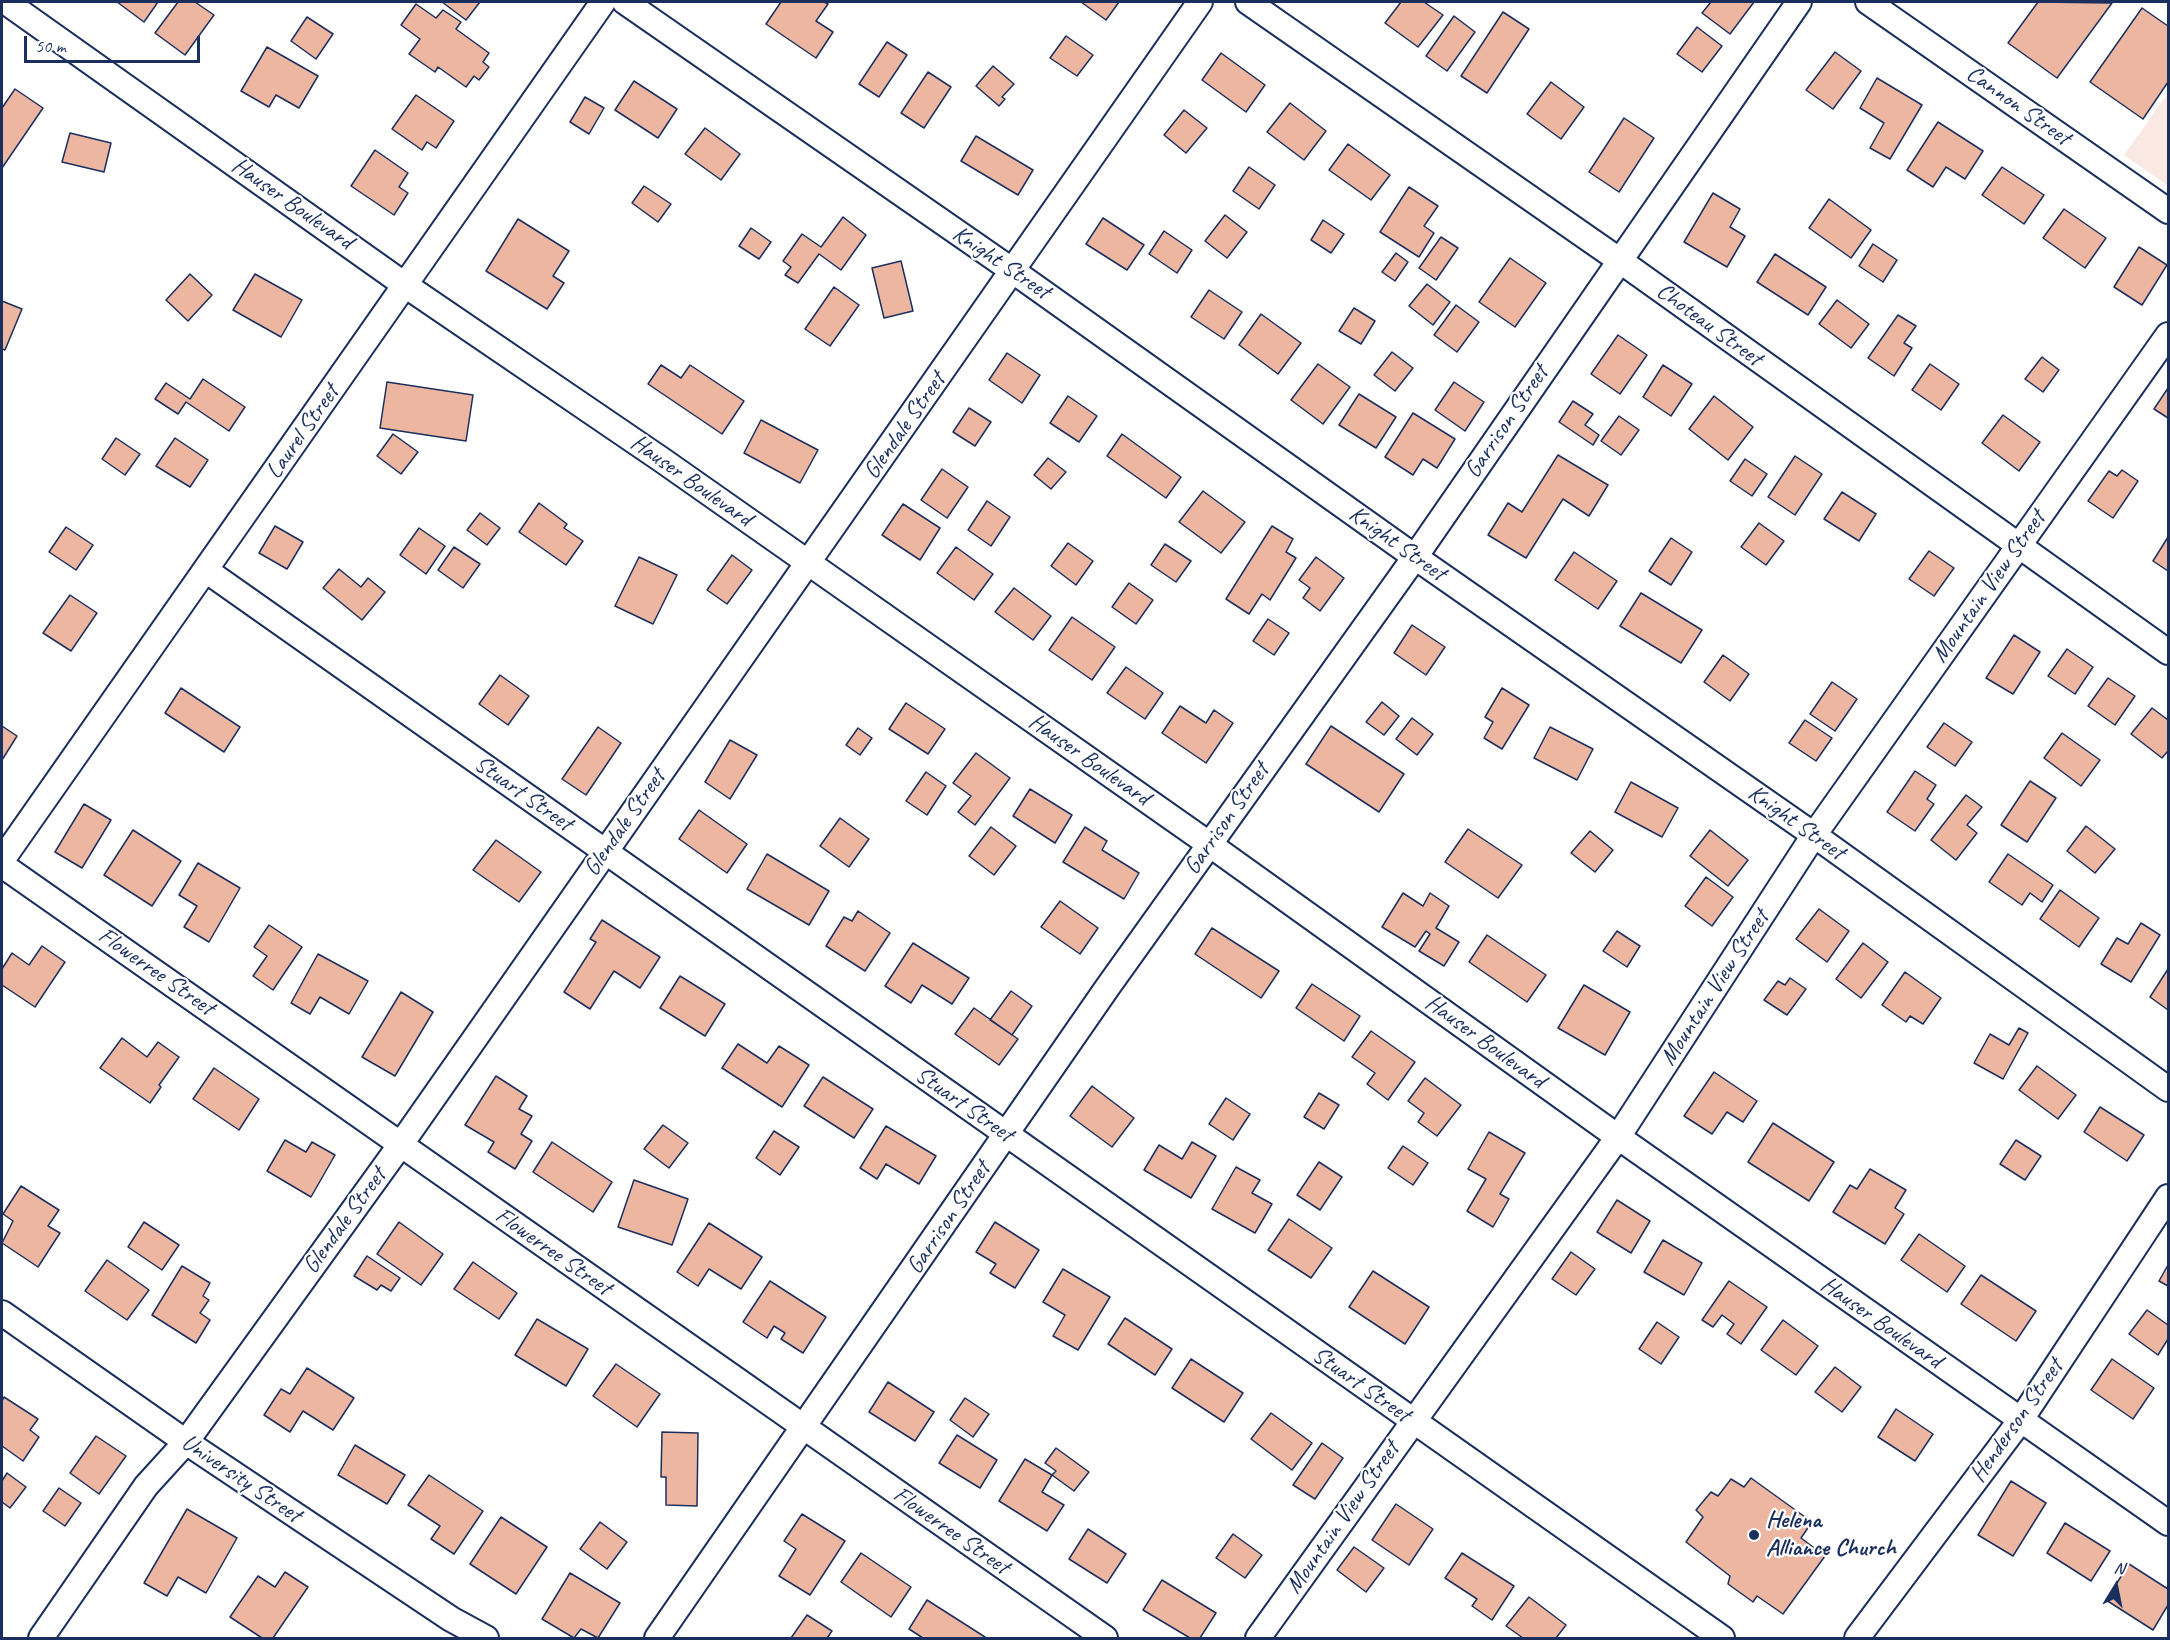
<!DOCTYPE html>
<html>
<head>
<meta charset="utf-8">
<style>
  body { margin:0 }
  #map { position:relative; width:2170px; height:1640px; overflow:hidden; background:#fff; font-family:Caveat,sans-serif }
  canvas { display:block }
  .frame { position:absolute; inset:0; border:3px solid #1b2f5e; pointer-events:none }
  .north { position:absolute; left:2086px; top:1556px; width:60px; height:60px; -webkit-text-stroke:4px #fff; paint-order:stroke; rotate:10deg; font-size:16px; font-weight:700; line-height:24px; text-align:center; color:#1b2f5e }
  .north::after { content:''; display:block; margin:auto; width:21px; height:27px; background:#1b2f5e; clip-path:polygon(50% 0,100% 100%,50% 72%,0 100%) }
  .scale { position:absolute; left:24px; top:36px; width:176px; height:27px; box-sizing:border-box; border:3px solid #1b2f5e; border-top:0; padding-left:8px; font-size:18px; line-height:21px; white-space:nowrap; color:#1b2f5e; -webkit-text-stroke:4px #fff; paint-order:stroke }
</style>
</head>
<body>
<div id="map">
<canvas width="2170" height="1640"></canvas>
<div class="frame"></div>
<div class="north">N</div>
<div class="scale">50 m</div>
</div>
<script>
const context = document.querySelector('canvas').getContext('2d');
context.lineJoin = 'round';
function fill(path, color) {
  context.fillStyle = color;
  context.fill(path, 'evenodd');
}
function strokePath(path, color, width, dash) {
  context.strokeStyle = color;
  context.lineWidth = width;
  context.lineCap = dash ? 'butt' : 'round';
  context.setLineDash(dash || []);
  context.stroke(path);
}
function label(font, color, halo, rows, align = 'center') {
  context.font = font + ' Caveat,sans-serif';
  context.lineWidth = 4.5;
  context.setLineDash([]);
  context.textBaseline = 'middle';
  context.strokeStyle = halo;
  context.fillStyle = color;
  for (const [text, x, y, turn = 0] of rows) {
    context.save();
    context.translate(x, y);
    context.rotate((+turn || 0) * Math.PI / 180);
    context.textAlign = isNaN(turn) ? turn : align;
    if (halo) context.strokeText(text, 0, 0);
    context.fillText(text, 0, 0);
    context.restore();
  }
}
const built = new Path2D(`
  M2168 93V186L2124 155Z`);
const building = new Path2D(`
  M117 2H158L144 22Z
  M178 2H195L214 15 185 55 155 33Z
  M442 2H480L466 20Z
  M781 2H824L828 4 816 21 833 32 816 58 766 24Z
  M1081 2H1119L1106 20Z
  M1401 2H1424L1443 15 1418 47 1385 23Z
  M1711 2H1754L1730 34 1702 13Z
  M2038 2 2112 3 2057 78 2008 43Z
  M416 4 436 18 443 10 461 22 456 29 489 53 483 62 489 67 479 80 474 76 466 87 438 67 435 72 409 54 420 39 401 25Z
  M2142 8 2168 26V82L2143 119 2090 82Z
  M1503 12 1529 29 1487 93 1461 76Z
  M1454 16 1475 32 1447 71 1426 56Z
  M307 17 333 34 316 59 291 41Z
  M1697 27 1722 46 1702 72 1677 54Z
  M1066 36 1093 55 1077 76 1050 58Z
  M887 42 907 55 879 97 859 84Z
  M267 47 318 76 299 108 276 95 269 107 241 91Z
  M1835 52 1861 71 1833 109 1806 90Z
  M1221 53 1265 85 1246 112 1202 80Z
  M993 66 1014 84 1002 97 1005 99 999 106 976 86Z
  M928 72 951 87 924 128 901 113Z
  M1877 78 1922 105 1890 159 1870 148 1884 123 1860 108Z
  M634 81 677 109 658 138 615 110Z
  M1551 82 1584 107 1561 139 1527 114Z
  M15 89 43 108 2 168V108Z
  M416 95 454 121 436 148 427 142 422 150 392 129Z
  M585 97 604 108 589 134 570 122Z
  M1290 103 1326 131 1304 160 1267 132Z
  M1184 110 1207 128 1186 153 1164 135Z
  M1624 118 1654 138 1619 192 1589 172Z
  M1938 122 1983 151 1965 179 1946 167 1933 187 1907 170Z
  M705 128 740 154 721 180 685 154Z
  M70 133 111 143 104 172 62 162Z
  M976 136 1033 170 1018 195 961 161Z
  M1348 144 1390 175 1371 200 1329 170Z
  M375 150 408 173 399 187 408 193 394 215 351 186Z
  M1249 167 1275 185 1259 209 1233 191Z
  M2002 167 2044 195 2024 224 1982 195Z
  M644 186 671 204 658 222 632 203Z
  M1409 187 1438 206 1424 226 1434 233 1419 257 1380 232Z
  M1713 193 1740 209 1730 227 1745 236 1727 267 1684 242Z
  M1829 199 1871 230 1851 258 1809 228Z
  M2064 209 2106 238 2085 268 2043 238Z
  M1225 215 1247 232 1227 258 1205 241Z
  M843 217 866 235 841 270 819 254 798 283 785 275 791 267 783 261 802 234 821 247Z
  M1103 218 1144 245 1127 270 1086 244Z
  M518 219 569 251 553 276 564 283 547 309 486 271Z
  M1323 220 1344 234 1331 253 1311 240Z
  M751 228 771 242 759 259 739 246Z
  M1164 231 1192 250 1177 273 1149 254Z
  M1441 237 1458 248 1436 280 1419 268Z
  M1873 244 1897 260 1883 282 1859 266Z
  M2139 247 2167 265 2142 305 2114 287Z
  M1396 253 1408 262 1395 281 1382 272Z
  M1775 254 1826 287 1808 315 1757 282Z
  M1510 258 1546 283 1515 327 1479 302Z
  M901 261 913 311 884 318 872 268Z
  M190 274 212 295 188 321 166 300Z
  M255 274 302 300 281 337 233 310Z
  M1427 284 1450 302 1433 325 1409 306Z
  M834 287 859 305 830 346 805 329Z
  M1209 290 1242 312 1224 339 1191 317Z
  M1837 300 1869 324 1851 348 1819 324Z
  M2 301 22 309 5 350 2 349Z
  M1456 305 1479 322 1457 352 1434 335Z
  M1354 308 1375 321 1361 344 1339 331Z
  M1261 314 1301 343 1278 374 1239 345Z
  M1898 315 1916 326 1904 343 1912 348 1894 376 1868 358Z
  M1618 335 1647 355 1620 394 1591 374Z
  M1392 352 1413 368 1395 391 1374 375Z
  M1007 353 1040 375 1022 403 989 380Z
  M2042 357 2059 370 2043 392 2025 379Z
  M1318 364 1350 387 1323 424 1291 400Z
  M1930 364 1959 384 1941 410 1912 390Z
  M661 365 681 378 690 365 744 401 722 434 648 384Z
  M1663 365 1692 384 1671 416 1643 397Z
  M203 379 245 407 229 431 186 402 178 414 155 399 166 383 190 399Z
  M387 382 473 395 466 441 380 428Z
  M1454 382 1484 402 1465 431 1435 410Z
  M2168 388V418L2154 409Z
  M1359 394 1396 417 1376 448 1339 425Z
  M1068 396 1097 416 1079 442 1050 423Z
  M1714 396 1753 427 1728 460 1689 429Z
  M1573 401 1593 414 1585 425 1599 435 1593 445 1559 422Z
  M969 408 991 422 975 446 953 432Z
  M1413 413 1455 439 1437 468 1423 459 1413 475 1385 457Z
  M2003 415 2040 442 2019 471 1982 443Z
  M1619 416 1639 430 1621 455 1601 441Z
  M761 420 818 450 800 483 744 453Z
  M393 434 418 452 401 474 377 456Z
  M1122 434 1181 477 1166 498 1107 456Z
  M116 438 140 454 125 475 102 459Z
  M175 438 208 460 190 487 156 466Z
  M1558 455 1608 485 1589 516 1563 499 1526 558 1488 535 1508 503 1522 512Z
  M1795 456 1822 474 1795 515 1768 497Z
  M1048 458 1066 472 1051 489 1034 475Z
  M1745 459 1767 474 1752 496 1730 481Z
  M942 469 968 487 947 518 921 500Z
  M2122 470 2138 481 2113 518 2088 501 2109 471 2117 476Z
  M1203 491 1245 522 1221 553 1179 522Z
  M1842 492 1876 514 1859 541 1824 519Z
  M987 501 1010 517 991 546 968 530Z
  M539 503 567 524 564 528 583 541 566 565 519 532Z
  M903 504 940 528 920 560 882 535Z
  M480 513 500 528 487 545 467 530Z
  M1759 523 1784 541 1766 565 1741 547Z
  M275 526 303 542 287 569 259 553Z
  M1272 526 1293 539 1286 552 1296 558 1270 600 1262 594 1249 614 1226 599Z
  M66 527 93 545 76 570 49 552Z
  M419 528 445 546 426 574 400 555Z
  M2168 537V571L2153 561Z
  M1671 538 1692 552 1671 585 1649 571Z
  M1068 543 1093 561 1076 585 1051 566Z
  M1165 544 1191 561 1176 582 1151 565Z
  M454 547 480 564 463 588 438 570Z
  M956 547 993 574 974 600 937 573Z
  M1929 551 1954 568 1934 596 1909 579Z
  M1574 552 1617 581 1598 609 1555 580Z
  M732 555 752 570 727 604 707 590Z
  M639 557 677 575 653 624 615 606Z
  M1316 557 1344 578 1320 611 1303 598 1310 588 1299 580Z
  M339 569 361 587 368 578 385 592 362 620 323 588Z
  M1129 583 1153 600 1136 624 1112 607Z
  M1014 588 1051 616 1033 640 995 612Z
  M1641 593 1702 630 1681 663 1620 626Z
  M70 595 97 613 71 651 43 633Z
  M1072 617 1115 647 1092 680 1049 650Z
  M1268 619 1289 633 1274 655 1253 641Z
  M1412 625 1445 647 1426 675 1394 653Z
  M2014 635 2040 652 2013 694 1986 678Z
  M2067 649 2093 667 2075 694 2048 676Z
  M1723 655 1749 674 1730 701 1704 682Z
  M1126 667 1163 693 1145 719 1107 693Z
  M500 675 529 696 508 725 479 704Z
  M2108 678 2135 696 2115 725 2088 706Z
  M1832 682 1857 699 1835 731 1810 714Z
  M181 688 240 727 224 752 165 713Z
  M1502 688 1529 705 1502 749 1484 738 1493 722 1485 717Z
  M1382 702 1399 716 1384 735 1366 722Z
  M906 703 945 729 928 754 889 729Z
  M1180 706 1206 723 1214 710 1233 723 1206 763 1162 733Z
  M2152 708 2168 720V751L2162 758 2131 734Z
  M1412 718 1433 734 1417 755 1396 739Z
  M1805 720 1832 738 1816 761 1789 743Z
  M1944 723 1972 742 1955 766 1927 747Z
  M2 726 17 736 2 760Z
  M1331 726 1404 774 1379 812 1306 764Z
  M598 727 621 743 586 795 562 779Z
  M1550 727 1593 749 1577 780 1534 758Z
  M858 728 872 738 860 755 846 745Z
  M2062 733 2100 760 2081 786 2044 758Z
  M730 740 757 755 730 799 705 782Z
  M976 753 1010 778 975 825 958 812 971 796 953 783Z
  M1915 771 1936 785 1927 799 1934 804 1915 831 1887 812Z
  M926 772 946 786 927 815 906 801Z
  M2030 781 2056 798 2027 842 2001 825Z
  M1631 782 1678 808 1662 837 1615 812Z
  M1030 789 1072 815 1055 843 1013 816Z
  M1966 795 1982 807 1967 825 1977 833 1956 860 1931 840Z
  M84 804 111 820 82 868 55 852Z
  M699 810 747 844 727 873 679 839Z
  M840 818 869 839 849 867 820 846Z
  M2086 826 2115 849 2095 873 2067 851Z
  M991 827 1016 846 994 875 969 856Z
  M1085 827 1107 841 1102 850 1139 873 1124 899 1063 862Z
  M1468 829 1522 865 1498 898 1445 862Z
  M133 830 181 861 152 906 104 875Z
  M1710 830 1748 860 1728 886 1690 856Z
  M1590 831 1613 850 1595 872 1571 853Z
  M496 840 541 872 519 902 473 870Z
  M767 854 829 891 809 925 747 889Z
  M2008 854 2053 885 2042 902 2030 893 2022 905 1989 882Z
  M198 863 240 888 209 942 184 927 197 906 179 895Z
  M1706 877 1733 897 1712 926 1685 906Z
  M2060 890 2099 918 2079 947 2040 919Z
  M1403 893 1423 906 1430 893 1449 906 1436 928 1459 942 1444 966 1419 951 1430 934 1426 931 1415 947 1382 927Z
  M1060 901 1098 928 1080 954 1041 927Z
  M1819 909 1849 931 1827 962 1796 939Z
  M858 911 890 933 865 971 826 946 844 917 852 921Z
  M602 920 660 957 640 988 614 971 590 1009 564 992 596 942 590 939Z
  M2141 923 2160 935 2131 982 2101 964 2117 938 2128 944Z
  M269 925 302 947 273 990 253 976 267 956 254 947Z
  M1212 928 1279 971 1261 998 1195 954Z
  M1617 931 1640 946 1627 967 1603 951Z
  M1487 935 1546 975 1527 1002 1469 962Z
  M913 943 969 978 952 1004 922 985 911 1003 885 986Z
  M1863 943 1888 962 1861 998 1836 979Z
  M42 946 65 962 35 1007 2 985V969L12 953 29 965Z
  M318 954 368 981 349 1014 320 997 310 1014 291 1003Z
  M2168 969V1010L2150 997Z
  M1905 972 1941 998 1923 1024 1910 1016 1906 1022 1882 1005Z
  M680 976 725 1004 705 1036 660 1008Z
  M1790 978 1806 989 1787 1015 1764 1000 1778 981 1785 985Z
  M1312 984 1360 1016 1344 1041 1296 1008Z
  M1584 985 1630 1012 1605 1055 1558 1028Z
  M1011 991 1032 1006 1012 1035 990 1020Z
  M401 992 433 1012 395 1076 362 1057Z
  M974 1008 1018 1039 999 1065 955 1034Z
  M2019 1028 2028 1033 2003 1079 1974 1063 1990 1034 2009 1045Z
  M1371 1031 1415 1062 1388 1100 1367 1084 1375 1073 1352 1057Z
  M122 1038 147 1057 158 1042 179 1057 159 1085 161 1087 150 1103 100 1068Z
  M738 1044 767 1063 779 1046 809 1065 782 1107 722 1068Z
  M2037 1066 2076 1095 2058 1119 2019 1090Z
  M214 1068 259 1099 239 1130 193 1099Z
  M1714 1072 1757 1101 1743 1122 1727 1112 1712 1134 1684 1116Z
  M496 1076 527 1096 519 1109 532 1116 521 1134 532 1141 515 1169 488 1152 494 1142 465 1125Z
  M823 1077 873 1109 854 1138 804 1106Z
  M1425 1078 1461 1105 1437 1136 1418 1122 1424 1113 1408 1101Z
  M1092 1086 1134 1118 1112 1147 1070 1116Z
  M1319 1093 1339 1105 1324 1129 1304 1117Z
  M1226 1098 1250 1114 1233 1140 1209 1124Z
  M2100 1107 2144 1135 2127 1161 2084 1132Z
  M1773 1123 1834 1162 1809 1201 1748 1162Z
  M663 1125 688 1143 669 1168 644 1149Z
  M886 1126 936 1156 919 1184 886 1164 877 1179 860 1168Z
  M774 1131 799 1147 780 1175 756 1158Z
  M1489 1132 1525 1153 1500 1194 1509 1199 1493 1227 1467 1211 1486 1179 1468 1169Z
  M285 1140 306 1152 312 1142 335 1155 311 1197 267 1171Z
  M2016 1140 2041 1156 2025 1180 2000 1164Z
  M552 1142 612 1182 593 1212 533 1172Z
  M1192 1142 1216 1156 1191 1198 1144 1170 1159 1145 1182 1159Z
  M1403 1146 1428 1163 1413 1185 1388 1168Z
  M1319 1162 1342 1177 1320 1210 1297 1195Z
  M1236 1167 1260 1180 1252 1193 1272 1204 1255 1233 1212 1209Z
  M1870 1169 1906 1190 1895 1208 1904 1214 1885 1244 1833 1212 1850 1185 1857 1189Z
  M634 1180 688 1199 672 1245 618 1227Z
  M21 1186 59 1210 48 1226 60 1233 38 1267 2 1243 13 1221 3 1214Z
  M1617 1200 1650 1221 1631 1253 1597 1232Z
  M1289 1219 1332 1248 1311 1278 1268 1250Z
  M144 1222 179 1245 162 1270 128 1247Z
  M399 1222 443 1254 421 1285 377 1254Z
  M995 1222 1039 1250 1015 1288 990 1273 996 1264 976 1252Z
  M709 1223 762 1257 741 1289 709 1269 698 1286 677 1272Z
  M1919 1234 1965 1266 1947 1292 1901 1260Z
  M1663 1240 1702 1263 1684 1295 1644 1272Z
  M1571 1252 1595 1269 1576 1295 1552 1279Z
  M367 1256 400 1278 391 1291 381 1285 377 1290 354 1276Z
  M107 1260 149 1290 127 1320 85 1291Z
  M473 1262 517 1293 499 1319 454 1289Z
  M2168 1265V1286L2159 1281Z
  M182 1266 210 1283 203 1296 209 1300 200 1313 210 1320 196 1343 152 1315Z
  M1063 1269 1110 1297 1078 1350 1053 1336 1065 1315 1043 1302Z
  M1373 1271 1429 1307 1405 1344 1349 1307Z
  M1981 1275 2036 1311 2016 1341 1961 1304Z
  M770 1281 826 1317 803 1353 781 1339 785 1333 774 1326 767 1338 743 1322Z
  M1729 1281 1767 1307 1741 1344 1727 1334 1734 1324 1722 1315 1713 1327 1702 1320Z
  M2147 1310 2168 1325V1339L2158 1355 2129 1334Z
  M1125 1318 1172 1349 1155 1375 1108 1344Z
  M537 1319 588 1349 566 1386 515 1355Z
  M1783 1320 1818 1346 1796 1375 1761 1350Z
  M1657 1322 1679 1337 1661 1364 1639 1349Z
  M1191 1359 1243 1393 1224 1422 1172 1388Z
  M2112 1359 2154 1388 2133 1419 2091 1390Z
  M616 1364 660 1394 637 1427 593 1396Z
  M1835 1367 1861 1387 1842 1412 1815 1392Z
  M307 1368 354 1398 333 1430 303 1411 290 1432 264 1415 281 1389 290 1394Z
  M888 1382 934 1412 915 1441 869 1412Z
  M4 1397 38 1419 30 1430 39 1437 23 1461 2 1446V1401Z
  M965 1398 989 1414 973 1437 950 1420Z
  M1896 1409 1933 1434 1915 1461 1878 1437Z
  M1271 1413 1312 1443 1292 1470 1251 1439Z
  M662 1432 698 1433 697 1506 666 1505V1477H661Z
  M957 1435 997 1460 980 1488 939 1463Z
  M96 1436 126 1456 99 1494 70 1473Z
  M1322 1443 1343 1458 1315 1499 1293 1485Z
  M355 1445 405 1475 387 1504 338 1475Z
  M1056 1448 1089 1472 1074 1491 1052 1475 1056 1471 1045 1463Z
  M1025 1459 1052 1475 1042 1492 1064 1505 1047 1531 999 1501Z
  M7 1473 26 1487 10 1508 2 1502V1481Z
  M429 1475 483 1511 454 1554 431 1539 440 1526 408 1505Z
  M1751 1478 1812 1522 1801 1538 1825 1556 1783 1614 1757 1596 1753 1602 1728 1584 1730 1576 1686 1542 1703 1517 1696 1510 1711 1492 1718 1496 1731 1479 1744 1487Z
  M2011 1481 2046 1503 2013 1556 1978 1535Z
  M59 1488 81 1503 65 1526 43 1511Z
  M1396 1504 1433 1529 1409 1565 1372 1540Z
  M187 1509 237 1538 206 1593 178 1577 167 1596 144 1583Z
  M802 1514 845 1541 810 1595 779 1576 796 1549 784 1541Z
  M501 1517 547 1547 516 1594 470 1564Z
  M600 1522 627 1542 607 1569 580 1549Z
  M2065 1523 2110 1551 2091 1581 2047 1553Z
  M1088 1529 1126 1554 1107 1583 1069 1559Z
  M1233 1534 1262 1555 1245 1578 1216 1558Z
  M1354 1547 1384 1568 1366 1592 1337 1570Z
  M861 1553 911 1587 891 1617 841 1582Z
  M1462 1553 1514 1586 1492 1620 1472 1606 1477 1599 1445 1578Z
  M2129 1564 2168 1589V1605L2153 1630 2106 1600Z
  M285 1572 308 1587 273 1638H262L230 1617 258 1576 275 1587Z
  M570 1573 620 1603 598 1638 581 1629 574 1638 542 1619Z
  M1162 1580 1216 1613 1200 1638H1190L1143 1610Z
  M1529 1597 1566 1625 1556 1638H1523L1506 1626Z
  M927 1600 985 1637 984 1638H923L909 1629Z
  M807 1615 832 1631 827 1638H791Z`);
const minor = new Path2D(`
  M6 2 405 285 662 460 1209 844 1618 1137 2168 1523
  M625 2 1013 271 1415 557 1814 835 2168 1089
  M1248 2 1619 260 2168 652
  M1868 2 2168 211
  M207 571 1722 1638
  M2 860 603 2
  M2 865 1105 1638
  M2 1313 186 1442 451 1619 486 1638
  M41 1638 146 1486 186 1442 401 1144 1200 2
  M657 1638 1107 988 1415 557 1799 2
  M1258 1638 1618 1137 1814 835 2168 335
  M1857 1638 2020 1421 2168 1197`);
const markers = [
  [1754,1535,6,"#1b2f5e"]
];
const streetNames = [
  ["Cannon Street",2018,106,35],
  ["Hauser Boulevard",292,204,35],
  ["Knight Street",1001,263,34],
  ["Choteau Street",1709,325,36],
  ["Garrison Street",1507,422,-56],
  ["Glendale Street",905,426,-55],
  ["Laurel Street",303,432,-55],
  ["Hauser Boulevard",691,481,35],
  ["Knight Street",1397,544,35],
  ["Mountain View Street",1989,587,-55],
  ["Hauser Boulevard",1089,760,35],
  ["Stuart Street",523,794,35],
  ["Garrison Street",1227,819,-55],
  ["Glendale Street",625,823,-55],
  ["Knight Street",1796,823,35],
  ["Flowerree Street",156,972,35],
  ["Mountain View Street",1715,988,-57],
  ["Hauser Boulevard",1485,1042,36],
  ["Stuart Street",964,1105,35],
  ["Garrison Street",949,1218,-56],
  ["Glendale Street",345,1221,-54],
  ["Flowerree Street",553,1252,35],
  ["Hauser Boulevard",1881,1323,35],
  ["Stuart Street",1361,1385,35],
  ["Henderson Street",2017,1421,-55],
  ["University Street",241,1479,34],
  ["Mountain View Street",1343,1518,-55],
  ["Flowerree Street",951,1531,35]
];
const poiNames = [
  ["Helena",1766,1521],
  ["Alliance Church",1766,1549]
];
fill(built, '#fae9e3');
fill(building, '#edb6a1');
strokePath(building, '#1b2f5e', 1.5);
strokePath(minor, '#1b2f5e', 28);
strokePath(minor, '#fff', 24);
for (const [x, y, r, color] of markers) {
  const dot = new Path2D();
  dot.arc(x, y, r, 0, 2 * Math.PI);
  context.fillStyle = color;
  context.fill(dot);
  strokePath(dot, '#fff', 2);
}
label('24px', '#1b2f5e', '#fff', streetNames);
label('bold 24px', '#1b2f5e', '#fff', poiNames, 'left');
</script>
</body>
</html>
